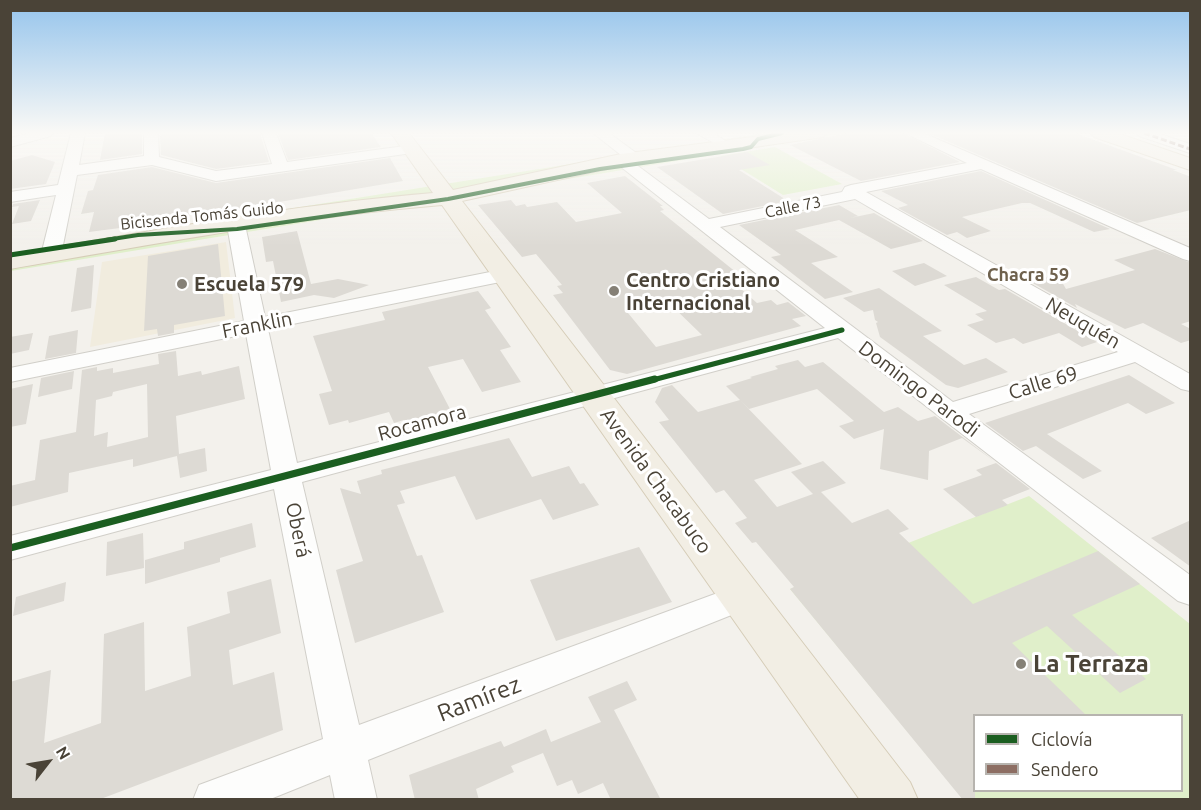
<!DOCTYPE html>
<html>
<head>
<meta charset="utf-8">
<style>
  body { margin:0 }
  #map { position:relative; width:1201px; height:810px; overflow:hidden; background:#f3f1ec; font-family:Ubuntu,sans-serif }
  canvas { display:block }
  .frame { position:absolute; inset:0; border:12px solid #4a4337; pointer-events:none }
  .legend { position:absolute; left:973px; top:714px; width:210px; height:78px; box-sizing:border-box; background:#fff; border:2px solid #b7b4af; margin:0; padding:8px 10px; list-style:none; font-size:18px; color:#4a4337 }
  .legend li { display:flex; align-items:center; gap:12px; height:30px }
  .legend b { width:30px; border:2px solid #b7b4af }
  .north { position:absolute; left:18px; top:732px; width:60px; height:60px; -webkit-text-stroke:4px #fff; paint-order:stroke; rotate:59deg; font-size:16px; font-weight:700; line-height:24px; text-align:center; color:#4a4337 }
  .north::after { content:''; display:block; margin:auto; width:21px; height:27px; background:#4a4337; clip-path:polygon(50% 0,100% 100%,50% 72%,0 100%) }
</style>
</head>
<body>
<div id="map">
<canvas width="1201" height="810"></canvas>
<div class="frame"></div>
<ul class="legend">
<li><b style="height:8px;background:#1b5e20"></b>Ciclovía</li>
<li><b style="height:8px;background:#8d6e63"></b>Sendero</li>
</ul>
<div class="north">N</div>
</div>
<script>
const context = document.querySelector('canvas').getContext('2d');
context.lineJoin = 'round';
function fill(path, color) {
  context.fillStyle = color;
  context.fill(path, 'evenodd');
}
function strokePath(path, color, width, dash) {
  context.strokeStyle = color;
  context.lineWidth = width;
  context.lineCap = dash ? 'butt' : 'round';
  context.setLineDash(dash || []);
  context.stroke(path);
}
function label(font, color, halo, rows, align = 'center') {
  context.font = font + ' Ubuntu,sans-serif';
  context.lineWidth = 6;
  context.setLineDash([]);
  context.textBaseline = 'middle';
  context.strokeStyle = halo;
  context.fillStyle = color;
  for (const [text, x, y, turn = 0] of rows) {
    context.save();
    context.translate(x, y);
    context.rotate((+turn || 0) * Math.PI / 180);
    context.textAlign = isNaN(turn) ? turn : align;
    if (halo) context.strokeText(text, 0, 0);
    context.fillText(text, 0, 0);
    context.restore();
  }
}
const education = new Path2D(`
  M226 242 235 318 90 347 102 262Z`);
const green = new Path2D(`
  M765 133H847L11 271V253Z
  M775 147 842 184 783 195 720 156Z
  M1029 496 1190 624V799H963L790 589ZM974 716H1182V790H974Z`);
const building = new Path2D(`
  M105 133H142V154L100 160Z
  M160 133H260L269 162 216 169 161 155Z
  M278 133H371L381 147 288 160Z
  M846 133H903L960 162 861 181 790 145Z
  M928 133H1075L1177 170H1173L1191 177V210L1137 223Z
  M747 152 770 165 739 170 788 201 723 214 657 167Z
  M32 155 55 162 46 184 10 189V161Z
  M390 158 403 181 238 209 121 223 120 228 89 232 94 212 81 214 88 191 93 190 98 175 152 167 216 183Z
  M981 171 1110 229 1094 232 1030 203H1022L962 217 991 231 967 238 957 232 947 235 898 208 908 205 881 191Z
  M625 176 663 206H660L664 210 660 211 737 273 725 275 757 303 771 300 777 305 788 302 806 316 792 319 801 326 627 374 610 370 553 295 563 293 557 286 562 285 536 254 522 257 478 205 511 200 516 206 525 204 527 207 557 202 576 222 622 213 587 183ZM670 304 702 335 656 347 628 313Z
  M40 200 31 221 12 224 19 206 12 207 13 204Z
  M839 205 858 216 850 218 874 213 923 241 891 249 839 220 795 230 838 257 811 263 853 292 825 299 771 257 781 255 739 225Z
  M297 231 311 284 338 279 369 285 334 298 314 295 281 302 273 261 266 262 262 237Z
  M218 244 225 316 174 325V333L158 336 157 329 144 331 148 256Z
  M1155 249 1191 263V321L1181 324 1191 329V340L1181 343 1143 323 1125 329 1075 304 1077 308 1031 282 1051 276 1062 282 1066 289 1135 270 1114 260Z
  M924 263 947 276 915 286 892 271Z
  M94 265 91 308 71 312 77 268Z
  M976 277 999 290 1005 289 1097 342 1082 347 1059 333 1023 344 1014 338 996 343 967 325 984 320 975 314 987 311 944 285Z
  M879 288 942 331 923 336 964 365 986 358 1008 372 958 388 946 385 880 337 876 323 878 322 875 320 873 310 864 312 843 298Z
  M478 291 491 308 485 310 511 347 500 350 521 382 482 392 463 359 428 367 450 409 442 411 449 422 434 426 430 420 407 426 404 420 394 423 389 412 349 423 348 420 329 425 319 394 332 391 313 336 385 320 382 312Z
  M78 330 76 353 45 359 49 336Z
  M33 333 29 350 10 354V337Z
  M176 351 178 376 201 371 202 375 239 366 245 399 176 416 179 454 205 448 207 471 180 478 177 456 133 467V459L69 473 68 492 10 507V486L35 480 40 440 76 432 82 370 97 367V371L113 368V373L159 364 158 354ZM147 384 148 437 107 447 108 432 94 436 96 400 112 396 113 392Z
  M798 360 805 367 823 362 884 412 898 407 918 421 935 416 994 461 962 438 929 451 928 480 880 469 884 429 854 439 839 426 854 421 817 389 749 409 726 386 752 378 750 377 778 369 775 366Z
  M74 371 72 389 38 397 41 378Z
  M1129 375 1175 403 1146 414 1128 403 1047 434 1102 471 1083 479 1036 446 1023 451 985 423Z
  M33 384 26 424 10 427V389Z
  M672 385 698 412 740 400 802 464 754 480 777 507 813 494 791 472 823 461 846 483 821 492 852 523 888 509 909 529 899 533 973 604 1098 551 1140 584 1072 615 1146 679 1120 693 1047 626 1012 643 1087 716H975V800H963L790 589 794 587 756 542 752 543 735 523 747 518 724 490 716 493 659 422 669 420 655 402 662 388Z
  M509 438 532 477 569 466 580 484 584 483 599 505 553 520 541 499 476 520 455 476 400 491 405 503 397 505 417 556 422 555 444 612 355 643 336 570 363 561 340 488 361 494 357 481 382 474 381 470Z
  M996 463 1030 489 1002 500 1008 505 976 517 943 489 982 475 976 470Z
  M1191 520V567L1151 538Z
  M252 523 256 547 220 558V562L145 584V560L184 549V542Z
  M143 533 144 568 106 576 107 542Z
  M639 547 672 602 556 641 530 580Z
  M271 579 281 633 229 650 233 685 274 672 283 730 98 800H10V682L51 670 44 743 101 723 104 634 144 622 145 691 191 676 187 627 230 613 227 592Z
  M66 582 64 601 13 616 16 597Z
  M627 681 637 700 614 710 661 800H611L603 783 578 794 572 780 557 786 543 753 511 766 514 772 476 789 479 800H415L409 775 501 741 504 747 546 729 551 742 601 722 588 697Z`);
const minor = new Path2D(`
  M31 133H53L51 136 10 147V138Z
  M71 133H85L79 165 144 156V133H158L159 157 216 171 272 164 262 133H276L287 162 412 145 419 149 412 153 216 181 152 165 77 175 61 255 58 259H44L41 255 56 195 10 202V192L58 185Z
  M593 133H609L639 155 642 158 634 163 709 219 842 192 845 187 851 185 967 163 905 133H923L1190 248V261L1183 259 981 169 866 192 1190 374V391L1181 389 1135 362 969 414 1190 575V605L1178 601 838 338 302 482 359 725 742 584 754 588 759 597 754 606 368 760 377 800H335L330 775 268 800H193L199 785 323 739 274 489 10 560V536L271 470 246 334 10 382V368L244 321 227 225 230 221H242L245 225 265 317 505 269 512 271 515 275 512 279 505 281 268 329 297 463 825 328 616 163 613 160 621 155ZM855 199 1118 352 953 402 720 227Z
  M696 133H713L735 147 728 151Z
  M1137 133H1157L1190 144V153L1139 136Z`);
const major = new Path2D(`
  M391 133H409L453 190 621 154 784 133H826L823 137 817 138 621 166 462 201 910 782 918 800H860L442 205C297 217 154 244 10 269V255C151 231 291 205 433 193Z
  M1091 133H1117L1190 158V170L1094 137Z`);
const quiet = new Path2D(`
  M1144 133 1190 149`);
const cyclewayFar2 = new Path2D(`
  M106 240 138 235 237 229 448 199 600 169 743 149 751 147 758 139 782 133`);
const cyclewayFar1 = new Path2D(`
  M10 255 115 239
  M649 381 842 330`);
const cycleway = new Path2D(`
  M10 548 655 379`);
const markers = [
  [182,284,6,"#858076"],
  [614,291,6,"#858076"],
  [1021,664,6,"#858076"]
];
const farStreetnames = [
  ["Calle 73",793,207,-11],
  ["Bicisenda Tomás Guido",202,216,-6]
];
const farNeighbourhoodnames = [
  ["Chacra 59",1028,275]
];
const poiNames = [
  ["Centro Cristiano",626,280],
  ["Internacional",626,303],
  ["Escuela 579",194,284]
];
const streetNames = [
  ["Neuquén",1083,323,30],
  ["Franklin",257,325,-11],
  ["Calle 69",1043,383,-17],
  ["Domingo Parodi",919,389,37],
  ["Rocamora",422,423,-15],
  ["Avenida Chacabuco",656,481,54],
  ["Oberá",298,530,78]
];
const nearPoinames = [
  ["La Terraza",1033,664]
];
const nearStreetnames = [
  ["Ramírez",479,699,-21]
];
fill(education, '#f1ecde');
fill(green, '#e0efca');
fill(building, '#dddad4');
strokePath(minor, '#d1cfc9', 2);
strokePath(major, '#d6cdb8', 2);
fill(minor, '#fdfdfc');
fill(major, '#f2eee4');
strokePath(quiet, '#8d6e63', 3, [6, 3]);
strokePath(cyclewayFar2, '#1b5e20', 4);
strokePath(cyclewayFar1, '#1b5e20', 5);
strokePath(cycleway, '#1b5e20', 7);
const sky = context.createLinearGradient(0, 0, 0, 246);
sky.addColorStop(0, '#95c4ec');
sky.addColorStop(0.54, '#faf9f6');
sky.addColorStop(1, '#faf9f600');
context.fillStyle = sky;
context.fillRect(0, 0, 1201, 246);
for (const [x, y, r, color] of markers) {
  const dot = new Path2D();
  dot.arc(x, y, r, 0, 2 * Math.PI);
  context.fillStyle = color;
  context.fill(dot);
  strokePath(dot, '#fff', 2);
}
label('16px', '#4a4337', '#fff', farStreetnames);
label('bold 18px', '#6e614d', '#fff', farNeighbourhoodnames);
label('bold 20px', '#4a4337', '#fff', poiNames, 'left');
label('20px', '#4a4337', '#fff', streetNames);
label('bold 24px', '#4a4337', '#fff', nearPoinames, 'left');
label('24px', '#4a4337', '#fff', nearStreetnames);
</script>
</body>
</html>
